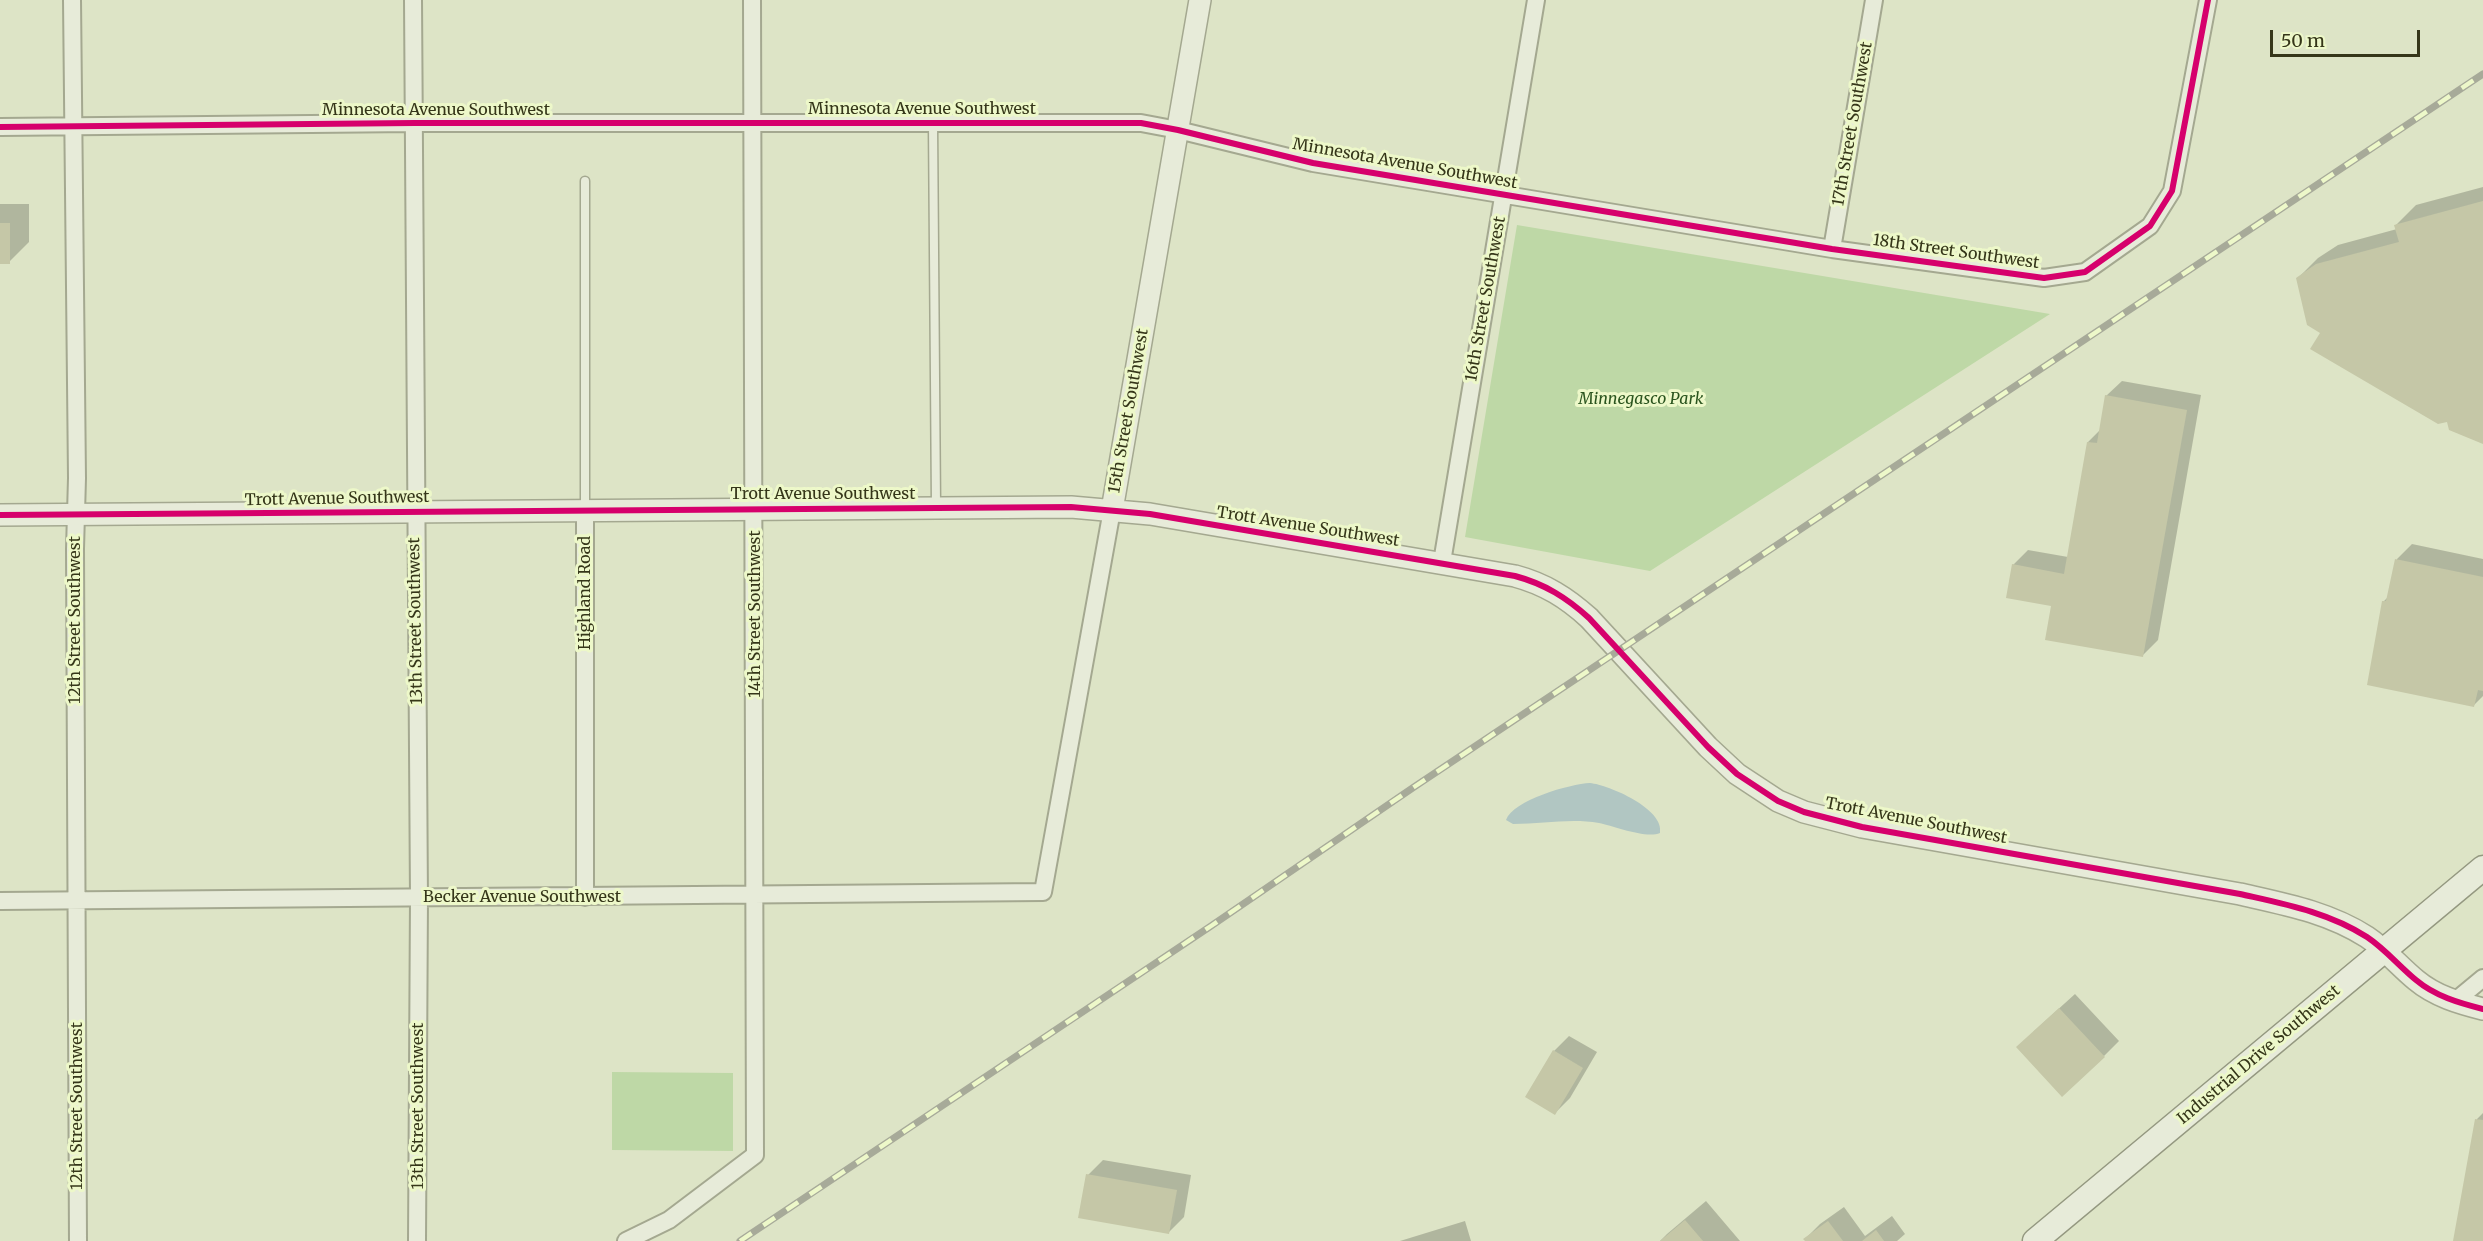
<!DOCTYPE html>
<html>
<head>
<meta charset="utf-8">
<style>
  body { margin:0 }
  #map { position:relative; width:2483px; height:1241px; overflow:hidden; background:#dde4c6; font-family:Merriweather,serif }
  canvas { display:block }
  .scale { position:absolute; left:2270px; top:30px; width:150px; height:27px; box-sizing:border-box; border:3px solid #353619; border-top:0; padding-left:8px; font-size:18px; line-height:21px; white-space:nowrap; color:#353619; -webkit-text-stroke:4px #edf8c9; paint-order:stroke }
</style>
</head>
<body>
<div id="map">
<canvas width="2483" height="1241"></canvas>
<div class="scale">50 m</div>
</div>
<script>
const context = document.querySelector('canvas').getContext('2d');
context.lineJoin = 'round';
function fill(path, color) {
  context.fillStyle = color;
  context.fill(path, 'evenodd');
}
function strokePath(path, color, width, dash) {
  context.strokeStyle = color;
  context.lineWidth = width;
  context.lineCap = dash ? 'butt' : 'round';
  context.setLineDash(dash || []);
  context.stroke(path);
}
function label(font, color, halo, rows, align = 'center') {
  context.font = font + ' Merriweather,serif';
  context.lineWidth = 6;
  context.setLineDash([]);
  context.textBaseline = 'middle';
  context.strokeStyle = halo;
  context.fillStyle = color;
  for (const [text, x, y, turn = 0] of rows) {
    context.save();
    context.translate(x, y);
    context.rotate((+turn || 0) * Math.PI / 180);
    context.textAlign = isNaN(turn) ? turn : align;
    if (halo) context.strokeText(text, 0, 0);
    context.fillText(text, 0, 0);
    context.restore();
  }
}
const green = new Path2D(`
  M1517 225 2050 314 1650 571 1465 537Z
  M612 1072 733 1073V1151L612 1150Z`);
const water = new Path2D(`
  M1590 783C1609 785 1665 809 1660 833 1646 839 1614 826 1599 823 1570 818 1543 824 1513 824L1506 820C1513 800 1570 784 1590 783Z`);
const shadow = new Path2D(`
  M2483 187V442L2322 332 2297 279 2318 258 2338 245 2397 229 2396 225 2416 205Z
  M0 204H29V242L9 262H0Z
  M2122 381 2201 395 2158 640 2143 655 2053 605 2013 565 2028 550 2068 557 2088 442 2100 430 2106 396Z
  M2412 544 2483 559V696L2474 705 2384 601 2389 596 2397 559Z
  M2075 994 2119 1041 2104 1056 2033 1032Z
  M1569 1036 1597 1052 1570 1098 1555 1113 1554 1051Z
  M2483 1113V1241H2455L2477 1119Z
  M1103 1160 1191 1175 1184 1217 1169 1232 1088 1175Z
  M1706 1201 1740 1241H1660L1667 1234Z
  M1844 1207 1865 1236 1892 1216 1905 1234 1897 1241H1807L1805 1239 1820 1224Z
  M1465 1221 1471 1241H1400Z`);
const building = new Path2D(`
  M2483 201V444L2449 430 2447 422 2438 424 2310 349 2320 333 2307 325 2296 278 2316 264 2399 242 2394 225Z
  M0 223H10V264H0Z
  M2105 395 2187 410 2143 657 2045 640 2051 606 2006 598 2012 564 2064 574 2087 442 2097 443Z
  M2395 559 2483 577V691L2478 690 2474 707 2367 685 2382 601H2386Z
  M2059 1008 2105 1057 2062 1097 2016 1047Z
  M1553 1050 1583 1068 1555 1115 1525 1097Z
  M2475 1119 2483 1120V1241H2453Z
  M1086 1174 1177 1190 1169 1234 1078 1218Z
  M1685 1220 1703 1241H1660Z
  M1828 1221 1843 1241H1805L1803 1239Z
  M1876 1230 1884 1241H1862Z`);
const service = new Path2D(`
  M933 123 936 507
  M585 181V510`);
const minor = new Path2D(`
  M72 0 77 478 75 549 78 1241
  M413 0 419 898 417 1241
  M0 127 414 123H1141L1178 130 1313 163 1832 249 2044 278 2085 272 2150 226 2172 191 2208 0
  M1832 249 1874 0
  M1442 562 1536 0
  M585 897V510
  M0 901 1043 892 1112 510
  M2454 1002 2483 978
  M626 1241 669 1220 755 1155 752 0`);
const tertiary = new Path2D(`
  M1112 510 1200 0
  M0 515 1071 507 1150 514 1515 576C1545 584 1567 598 1589 618L1708 747 1737 774 1778 801 1804 812 1862 827 2240 894C2284 904 2328 912 2367 937 2385 949 2399 966 2416 980 2435 996 2459 1003 2483 1009`);
const secondary = new Path2D(`
  M2035 1241 2483 868`);
const rail = new Path2D(`
  M740 1241 1211 926 1414 787 2483 74`);
const cycleway = new Path2D(`
  M0 127 414 123H1141L1178 130 1313 163 1832 249 2044 278 2085 272 2150 226 2172 191 2208 0
  M0 515 1071 507 1150 514 1515 576C1545 584 1567 598 1589 618L1708 747 1737 774 1778 801 1804 812 1862 827 2240 894C2284 904 2328 912 2367 937 2385 949 2399 966 2416 980 2435 996 2459 1003 2483 1009`);
const streetNames = [
  ["Minnesota Avenue Southwest",922,109],
  ["Minnesota Avenue Southwest",436,110],
  ["17th Street Southwest",1853,124,-80],
  ["Minnesota Avenue Southwest",1405,164,10],
  ["18th Street Southwest",1956,252,8],
  ["16th Street Southwest",1486,299,-80],
  ["15th Street Southwest",1129,411,-80],
  ["Trott Avenue Southwest",823,494],
  ["Trott Avenue Southwest",337,499,-1],
  ["Trott Avenue Southwest",1308,527,9],
  ["Highland Road",585,593,-90],
  ["14th Street Southwest",755,614,-90],
  ["12th Street Southwest",75,620,-90],
  ["13th Street Southwest",416,621,-91],
  ["Trott Avenue Southwest",1916,821,11],
  ["Becker Avenue Southwest",522,897],
  ["Industrial Drive Southwest",2259,1055,-40],
  ["12th Street Southwest",77,1106,-90],
  ["13th Street Southwest",418,1106,-90]
];
const parkNames = [
  ["Minnegasco Park",1641,399]
];
fill(green, '#bed8a6');
fill(water, '#b1c6c2');
fill(shadow, '#0003');
fill(building, '#c5c7a7');
strokePath(service, '#a4a890', 11);
strokePath(minor, '#a4a890', 20);
strokePath(tertiary, '#a4a890', 24);
strokePath(secondary, '#949880', 27);
strokePath(service, '#e7ebd9', 8);
strokePath(minor, '#e7ebd9', 16);
strokePath(tertiary, '#e7ebd9', 21);
strokePath(secondary, '#e7ebd9', 24);
strokePath(rail, '#a7aa99', 7);
strokePath(rail, '#edf8c9', 4.5, [14]);
strokePath(cycleway, '#d6006c', 6);
label('16px', '#353619', '#edf8c9', streetNames);
label('italic 16px', '#2a541e', '#edf8c9', parkNames);
</script>
</body>
</html>
